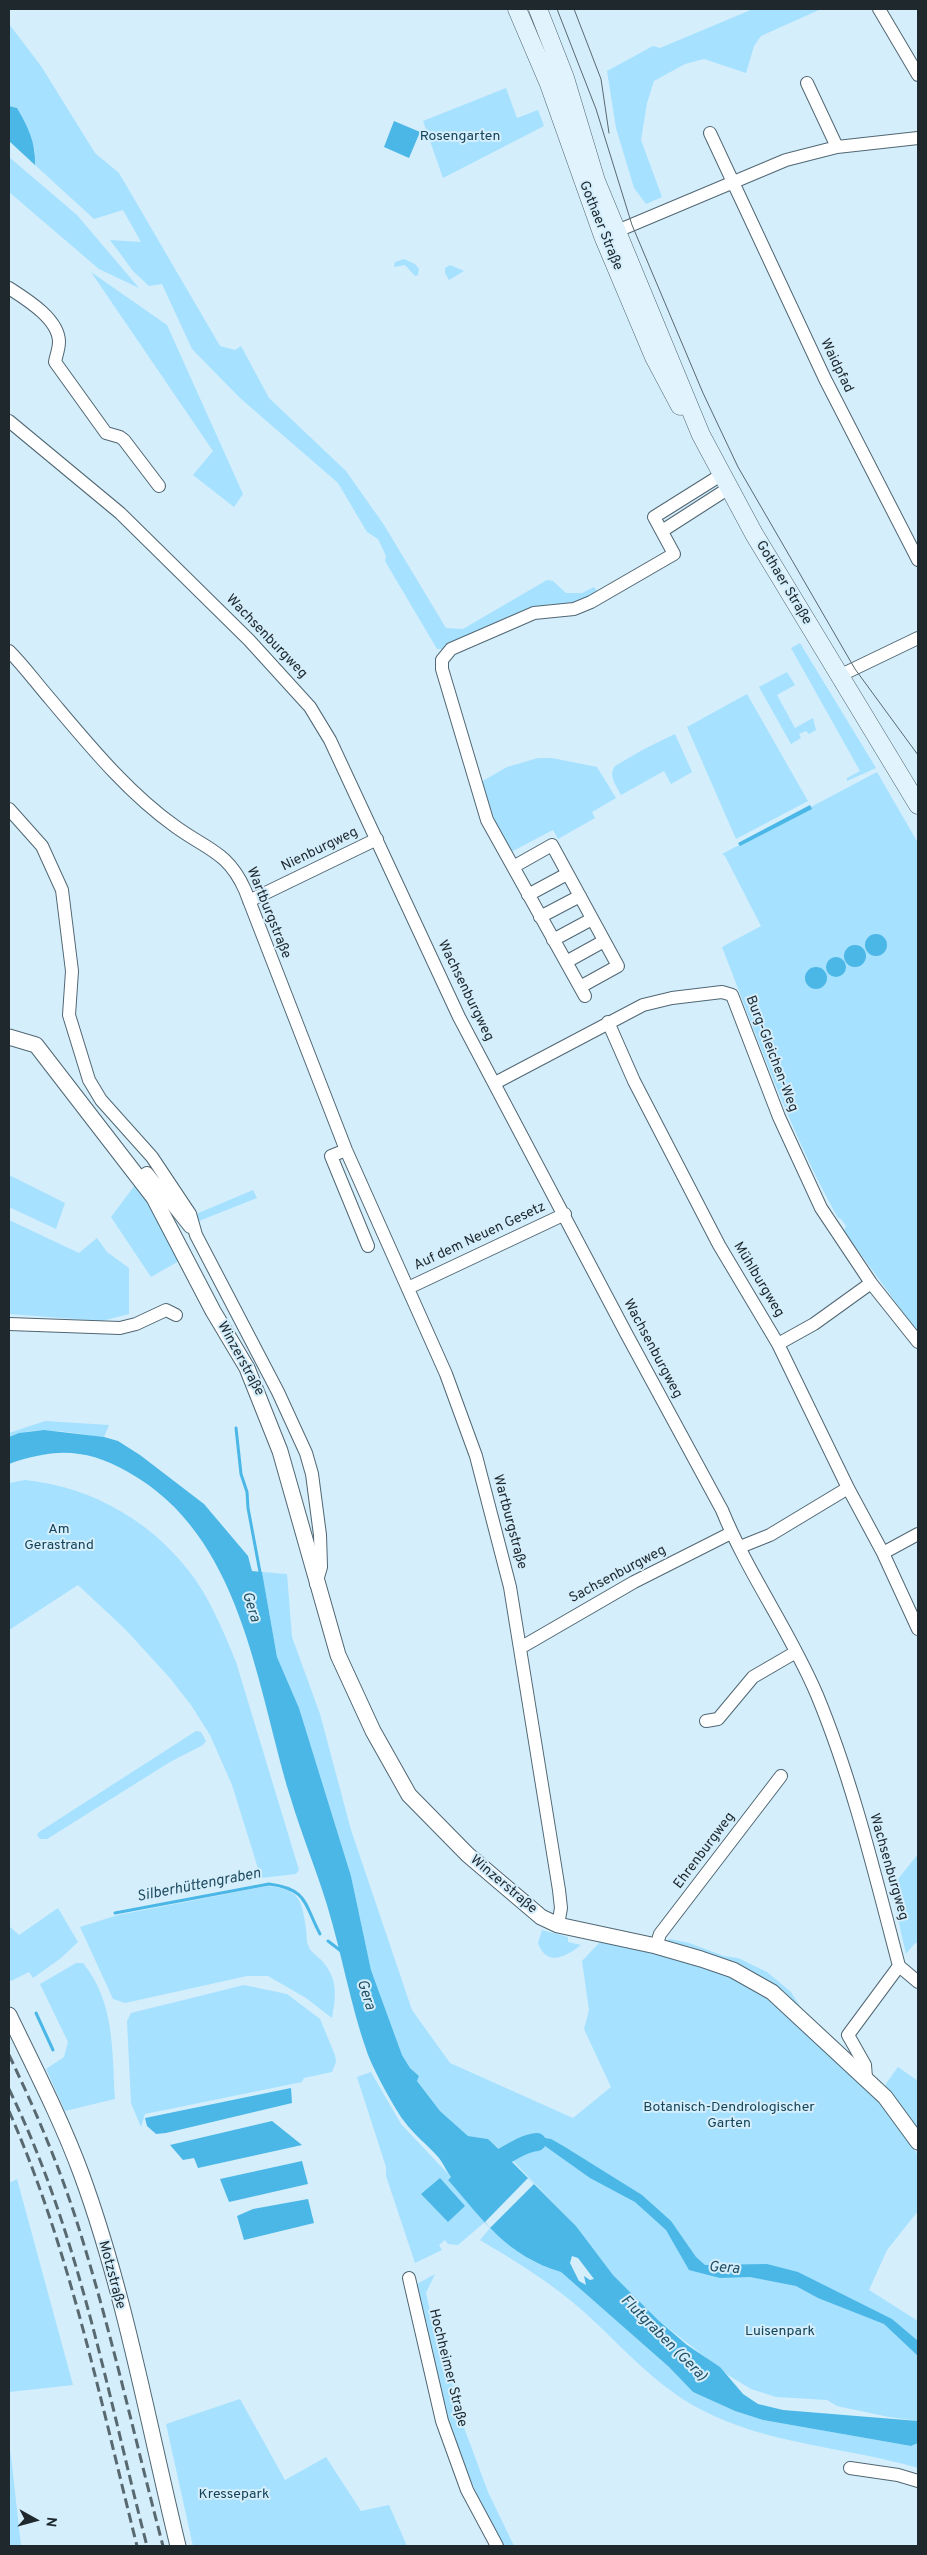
<!DOCTYPE html>
<html>
<head>
<meta charset="utf-8">
<style>
  body { margin:0 }
  #map { position:relative; width:927px; height:2555px; overflow:hidden; background:#d4eefc; font-family:Overpass,sans-serif }
  canvas { display:block }
  .frame { position:absolute; inset:0; border:10px solid #1e282d; pointer-events:none }
  .north { position:absolute; left:10px; top:2495px; width:50px; height:50px; -webkit-text-stroke:4px #d4eefc; paint-order:stroke; rotate:97deg; font-size:14px; font-weight:700; line-height:20px; text-align:center; color:#1e282d }
  .north::after { content:''; display:block; margin:auto; width:18px; height:22px; background:#1e282d; clip-path:polygon(50% 0,100% 100%,50% 72%,0 100%) }
</style>
</head>
<body>
<div id="map">
<canvas width="927" height="2555"></canvas>
<div class="frame"></div>
<div class="north">N</div>
</div>
<script>
const context = document.querySelector('canvas').getContext('2d');
context.lineJoin = 'round';
function fill(path, color) {
  context.fillStyle = color;
  context.fill(path, 'evenodd');
}
function strokePath(path, color, width, dash) {
  context.strokeStyle = color;
  context.lineWidth = width;
  context.lineCap = dash ? 'butt' : 'round';
  context.setLineDash(dash || []);
  context.stroke(path);
}
function label(font, color, halo, rows, align = 'center') {
  context.font = font + ' Overpass,sans-serif';
  context.lineWidth = 4;
  context.setLineDash([]);
  context.textBaseline = 'middle';
  context.strokeStyle = halo;
  context.fillStyle = color;
  for (const [text, x, y, turn = 0] of rows) {
    context.save();
    context.translate(x, y);
    context.rotate((+turn || 0) * Math.PI / 180);
    context.textAlign = isNaN(turn) ? turn : align;
    if (halo) context.strokeText(text, 0, 0);
    context.fillText(text, 0, 0);
    context.restore();
  }
}
const green = new Path2D(`
  M753 9H821L761 36 754 46 746 73 704 59 685 64 654 81 647 103 641 140 662 197 646 204 634 188 616 128 607 71 653 46 660 48Z
  M9 24 41 66 95 153 119 173 220 346 235 350 241 346 269 398 346 471 384 525 446 628 463 629 547 580 553 581 566 593H582L594 587 598 593 568 605 550 604 522 611 445 649H437L385 561 386 556 378 539 367 532 338 483 240 398 192 349 162 284 149 286 133 271 110 240 141 242 123 210 94 219 35 165V150L17 108 9 106Z
  M506 88 517 118 538 110 544 126 443 178 423 121Z
  M9 157 77 215 139 288 99 269 9 192Z
  M404 259 415 264 419 269 418 275 415 276 405 265 394 267 395 262Z
  M450 265 464 271 449 280 445 273V268Z
  M91 272 167 325 243 494 234 507 193 475 213 451Z
  M800 643 876 768 847 781V778L860 771 791 648Z
  M787 672 795 685 777 695 795 728 813 718 816 730 809 734 806 731 799 734 801 738 791 744 759 687Z
  M747 694 808 801 736 839 687 727Z
  M675 734 692 772 671 784 664 771 621 795C616 785 608 776 615 766L644 749Z
  M538 758H552L597 767 616 798 592 812 595 818 558 839 553 830 509 853 500 836 481 782 507 767Z
  M877 772 918 843V1329H915L844 1231 846 1226 841 1219 838 1218C790 1132 758 1039 722 947L761 926 725 856 722 854Z
  M9 1175 65 1203 56 1229 9 1207Z
  M135 1185 153 1211 179 1261 151 1277 111 1217Z
  M253 1190 257 1198 199 1221 196 1214Z
  M9 1220 79 1253 97 1238 107 1252 129 1268V1314L102 1321 9 1314Z
  M45 1421 109 1425 104 1437C73 1434 38 1424 9 1437V1433Z
  M25 1480C94 1487 157 1524 197 1582 213 1606 225 1635 236 1662L299 1870 296 1874 261 1878 232 1785 210 1735 191 1705 169 1677 125 1629 78 1585 9 1630V1483Z
  M262 1572 287 1574 292 1637 320 1714 351 1830 412 2010 450 2063 573 2118 611 2087 584 2029 589 2010 582 1961 600 1942C659 1951 716 1965 768 1997L873 2096 890 2114 918 2155V2211L887 2250 869 2290 918 2321V2421L889 2417 837 2406 827 2400 776 2397 751 2389 728 2375 658 2320 613 2275 576 2226 511 2159 488 2139 468 2136 440 2111 417 2081 419 2076 410 2068 402 2055 371 1970 351 1876 299 1708 277 1657Z
  M196 1731 201 1732 206 1741 203 1745 170 1762 47 1839H40L37 1835 39 1832Z
  M918 1854V1944L915 1943 906 1954 891 1888Z
  M268 1886C299 1889 302 1899 306 1929 307 1934 306 1940 308 1945 310 1952 319 1957 323 1962 338 1980 336 1996 332 2018L306 1998 268 1976H247L125 2003 113 1999 80 1927 118 1915Z
  M58 1908 78 1942 61 1958 33 1978 29 1972 11 1981 9 1978V1926L19 1935Z
  M542 1930 568 1937V1942L581 1945C566 1957 546 1967 538 1943Z
  M670 1939 689 1943 724 1956 738 1958 767 1972 791 1992 804 2013 666 1941Z
  M76 1963H83C115 2002 112 2051 115 2099L65 2111 46 2069 64 2057 68 2042 40 1984Z
  M244 1985 287 1994 320 2019 335 2055 336 2062 332 2072 304 2078 302 2082 145 2114 141 2127 131 2103 127 2021 131 2013Z
  M898 2067 918 2081V2128L885 2085Z
  M371 2072 401 2124 451 2177 448 2180 485 2222 458 2245 448 2244 445 2240 439 2245 442 2250 415 2263 386 2176V2167L357 2077Z
  M17 2179 73 2385 9 2392V2183Z
  M490 2228C515 2251 528 2262 561 2272L669 2367 693 2392 735 2411 763 2420 911 2446 918 2443V2468C847 2447 769 2445 702 2410 656 2387 621 2345 583 2311 550 2282 517 2262 480 2240Z
  M435 2274 426 2293 434 2329 441 2326 459 2414 488 2492 514 2546H503C480 2504 461 2461 447 2416 434 2376 427 2333 417 2292V2284Z
  M240 2399 285 2480 326 2457 361 2511 389 2505 407 2546H193L166 2424Z
  M9 2445 11 2456 21 2546H9Z`);
const water = new Path2D(`
  M9 106 17 108C28 127 36 143 35 165L9 141Z
  M394 121 420 132 409 158 384 147Z
  M810 805 812 809 740 846 738 843Z
  M865 945a11 11 0 1 1 22 0a11 11 0 1 1-22 0Z
  M844 956a11 11 0 1 1 22 0a11 11 0 1 1-22 0Z
  M826 967a10 10 0 1 1 20 0a10 10 0 1 1-20 0Z
  M805 978a11 11 0 1 1 22 0a11 11 0 1 1-22 0Z
  M44 1430 104 1437 118 1441 140 1455 204 1504 248 1556 252 1571 262 1572 277 1657 299 1708 351 1876 371 1970 402 2055 410 2068 419 2076 417 2081 440 2111 468 2136 488 2139 503 2153 576 2226 613 2275 658 2320 687 2345 720 2367 743 2394 758 2404 783 2410 918 2421V2443L911 2446 763 2420 735 2411 693 2392 669 2367 561 2272C507 2256 484 2221 448 2180L451 2177C446 2171 444 2164 439 2158 428 2145 414 2135 404 2121 393 2106 373 2069 367 2052 350 2004 342 1954 327 1905 316 1869 301 1833 290 1796 256 1684 242 1535 128 1472 85 1448 55 1448 9 1464V1437L19 1433ZM572 2256 578 2258 594 2279 590 2280 584 2276 586 2285 579 2281 570 2263Z
  M291 2088 292 2103 166 2133 156 2134 147 2126 145 2118Z
  M272 2121 302 2145 198 2168 194 2158 183 2160 170 2145Z
  M532 2136 551 2139 565 2147 642 2195 671 2221 696 2257 705 2265 767 2264 798 2272 892 2319 918 2341V2356L884 2324 818 2298 796 2286 750 2277 720 2278 689 2270 666 2230 635 2202 590 2178 545 2146H529L516 2152 510 2146 517 2139Z
  M302 2161 308 2184 229 2202 220 2179Z
  M440 2178 465 2206 448 2222 421 2194Z
  M308 2199 314 2223 244 2240 237 2216 253 2209Z`);
const pier = new Path2D(`
  M528 2178 534 2184 490 2228 485 2222Z`);
const stream = new Path2D(`
  M236 1428 241 1474 247 1492 248 1508 260 1572
  M115 1913 269 1884C308 1889 304 1904 320 1934
  M328 1941 341 1951
  M36 2013 53 2050`);
const river = new Path2D(`
  M486 2166C502 2159 519 2144 537 2142`);
const minor = new Path2D(`
  M879 9 918 75
  M807 83 837 147
  M710 133 825 379 918 560
  M610 234 786 160 837 147 918 138
  M9 288C26 299 59 319 59 342 59 349 56 356 55 362L106 433 120 437 124 440 159 486
  M9 421 120 513 249 640 310 707 330 740 459 1017 627 1335 722 1510C748 1574 790 1631 817 1695 853 1782 875 1875 899 1966
  M662 531 729 488
  M9 651C24 666 37 684 51 700 89 745 128 793 176 827 208 850 228 852 245 890L346 1150 446 1374 476 1456 510 1587 559 1890 561 1908 558 1925
  M839 676 918 638
  M9 809 42 846 62 890 72 971 69 1015 89 1080 101 1100 152 1157 190 1214 196 1235 278 1392 306 1453 312 1474 320 1535 321 1567 316 1584
  M513 867 552 845 618 966 580 987
  M528 895 567 874
  M249 901 377 839
  M540 917 580 896
  M553 940 592 919
  M566 962 604 941
  M585 996 487 820 442 669V660L451 649 534 613 574 609 591 602 674 554 654 517 721 475
  M608 1022 634 1081 719 1245 778 1344 848 1488 883 1553 918 1629
  M495 1083 643 1005 672 998 722 992 732 995 779 1117 821 1208 871 1283 918 1342
  M346 1150 331 1156 368 1246
  M140 1178 147 1173 190 1227
  M408 1288 565 1214
  M9 1324 120 1328 136 1324 166 1310 176 1315
  M778 1344 814 1324 871 1283
  M740 1547 770 1535 848 1488
  M883 1553 918 1534
  M520 1648 634 1582 731 1533
  M706 1721 718 1719 753 1677 796 1652
  M656 1946 660 1934 781 1776
  M899 1966 918 1982
  M866 2078 865 2065 848 2035 899 1966
  M409 2278 442 2421 467 2490 497 2546
  M850 2468 898 2475 918 2481`);
const tertiary = new Path2D(`
  M9 1037 36 1045 154 1198 213 1311 247 1368 280 1451 338 1655 373 1731 409 1795 468 1855 541 1917 558 1925 656 1946 701 1959 733 1970 772 1992 885 2097 918 2142
  M9 2015C34 2067 61 2119 81 2173 125 2293 148 2423 178 2546`);
const secondary = new Path2D(`
  M517 9 549 84 603 236 654 357 680 406
  M538 9 565 78 596 181 701 435 754 534 918 805`);
const tram = new Path2D(`
  M557 9 596 109 632 225 703 393 738 467 855 669 918 755
  M574 9 601 79 609 133`);
const rail = new Path2D(`
  M9 2055C34 2107 57 2161 75 2216 110 2325 134 2436 163 2546
  M9 2089C79 2233 107 2392 147 2546
  M9 2111C70 2250 100 2399 137 2546`);
const parkNames = [
  ["Rosengarten",460,137],
  ["Am",59,1530],
  ["Gerastrand",59,1546],
  ["Botanisch-Dendrologischer",729,2108],
  ["Garten",729,2124],
  ["Luisenpark",780,2332],
  ["Kressepark",234,2495]
];
const streetNames = [
  ["Gothaer Straße",600,226,68],
  ["Waidpfad",836,366,64],
  ["Gothaer Straße",783,583,59],
  ["Wachsenburgweg",266,637,46],
  ["Nienburgweg",320,850,-26],
  ["Wartburgstraße",268,913,68],
  ["Wachsenburgweg",465,991,64],
  ["Burg-Gleichen-Weg",771,1054,69],
  ["Auf dem Neuen Gesetz",480,1237,-25],
  ["Mühlburgweg",758,1280,59],
  ["Wachsenburgweg",652,1349,62],
  ["Winzerstraße",240,1359,61],
  ["Wartburgstraße",509,1522,75],
  ["Sachsenburgweg",618,1575,-28],
  ["Ehrenburgweg",705,1851,-53],
  ["Wachsenburgweg",888,1867,74],
  ["Winzerstraße",503,1885,40],
  ["Motzstraße",111,2275,75],
  ["Hochheimer Straße",447,2368,76]
];
const waterNames = [
  ["Gera",250,1607,73],
  ["Silberhüttengraben",199,1886,-11],
  ["Gera",365,1995,72],
  ["Gera",724,2269,4],
  ["Flutgraben (Gera)",663,2339,45]
];
fill(green, '#a6e1ff');
fill(water, '#4bb7e7');
fill(pier, '#d4eefc');
strokePath(stream, '#4bb7e7', 3);
strokePath(river, '#4bb7e7', 18);
strokePath(minor, '#516773', 14);
strokePath(tertiary, '#516773', 17);
strokePath(secondary, '#516773', 19);
strokePath(minor, '#fff', 12);
strokePath(tertiary, '#fff', 15);
strokePath(secondary, '#e1f3fc', 18);
strokePath(tram, '#596970', 1);
strokePath(rail, '#596970', 3, [10, 5]);
label('14px', '#154357', '#d4eefc', parkNames);
label('14px', '#1e282d', '#d4eefc', streetNames);
label('italic 15px', '#214e62', '#d4eefc', waterNames);
</script>
</body>
</html>
